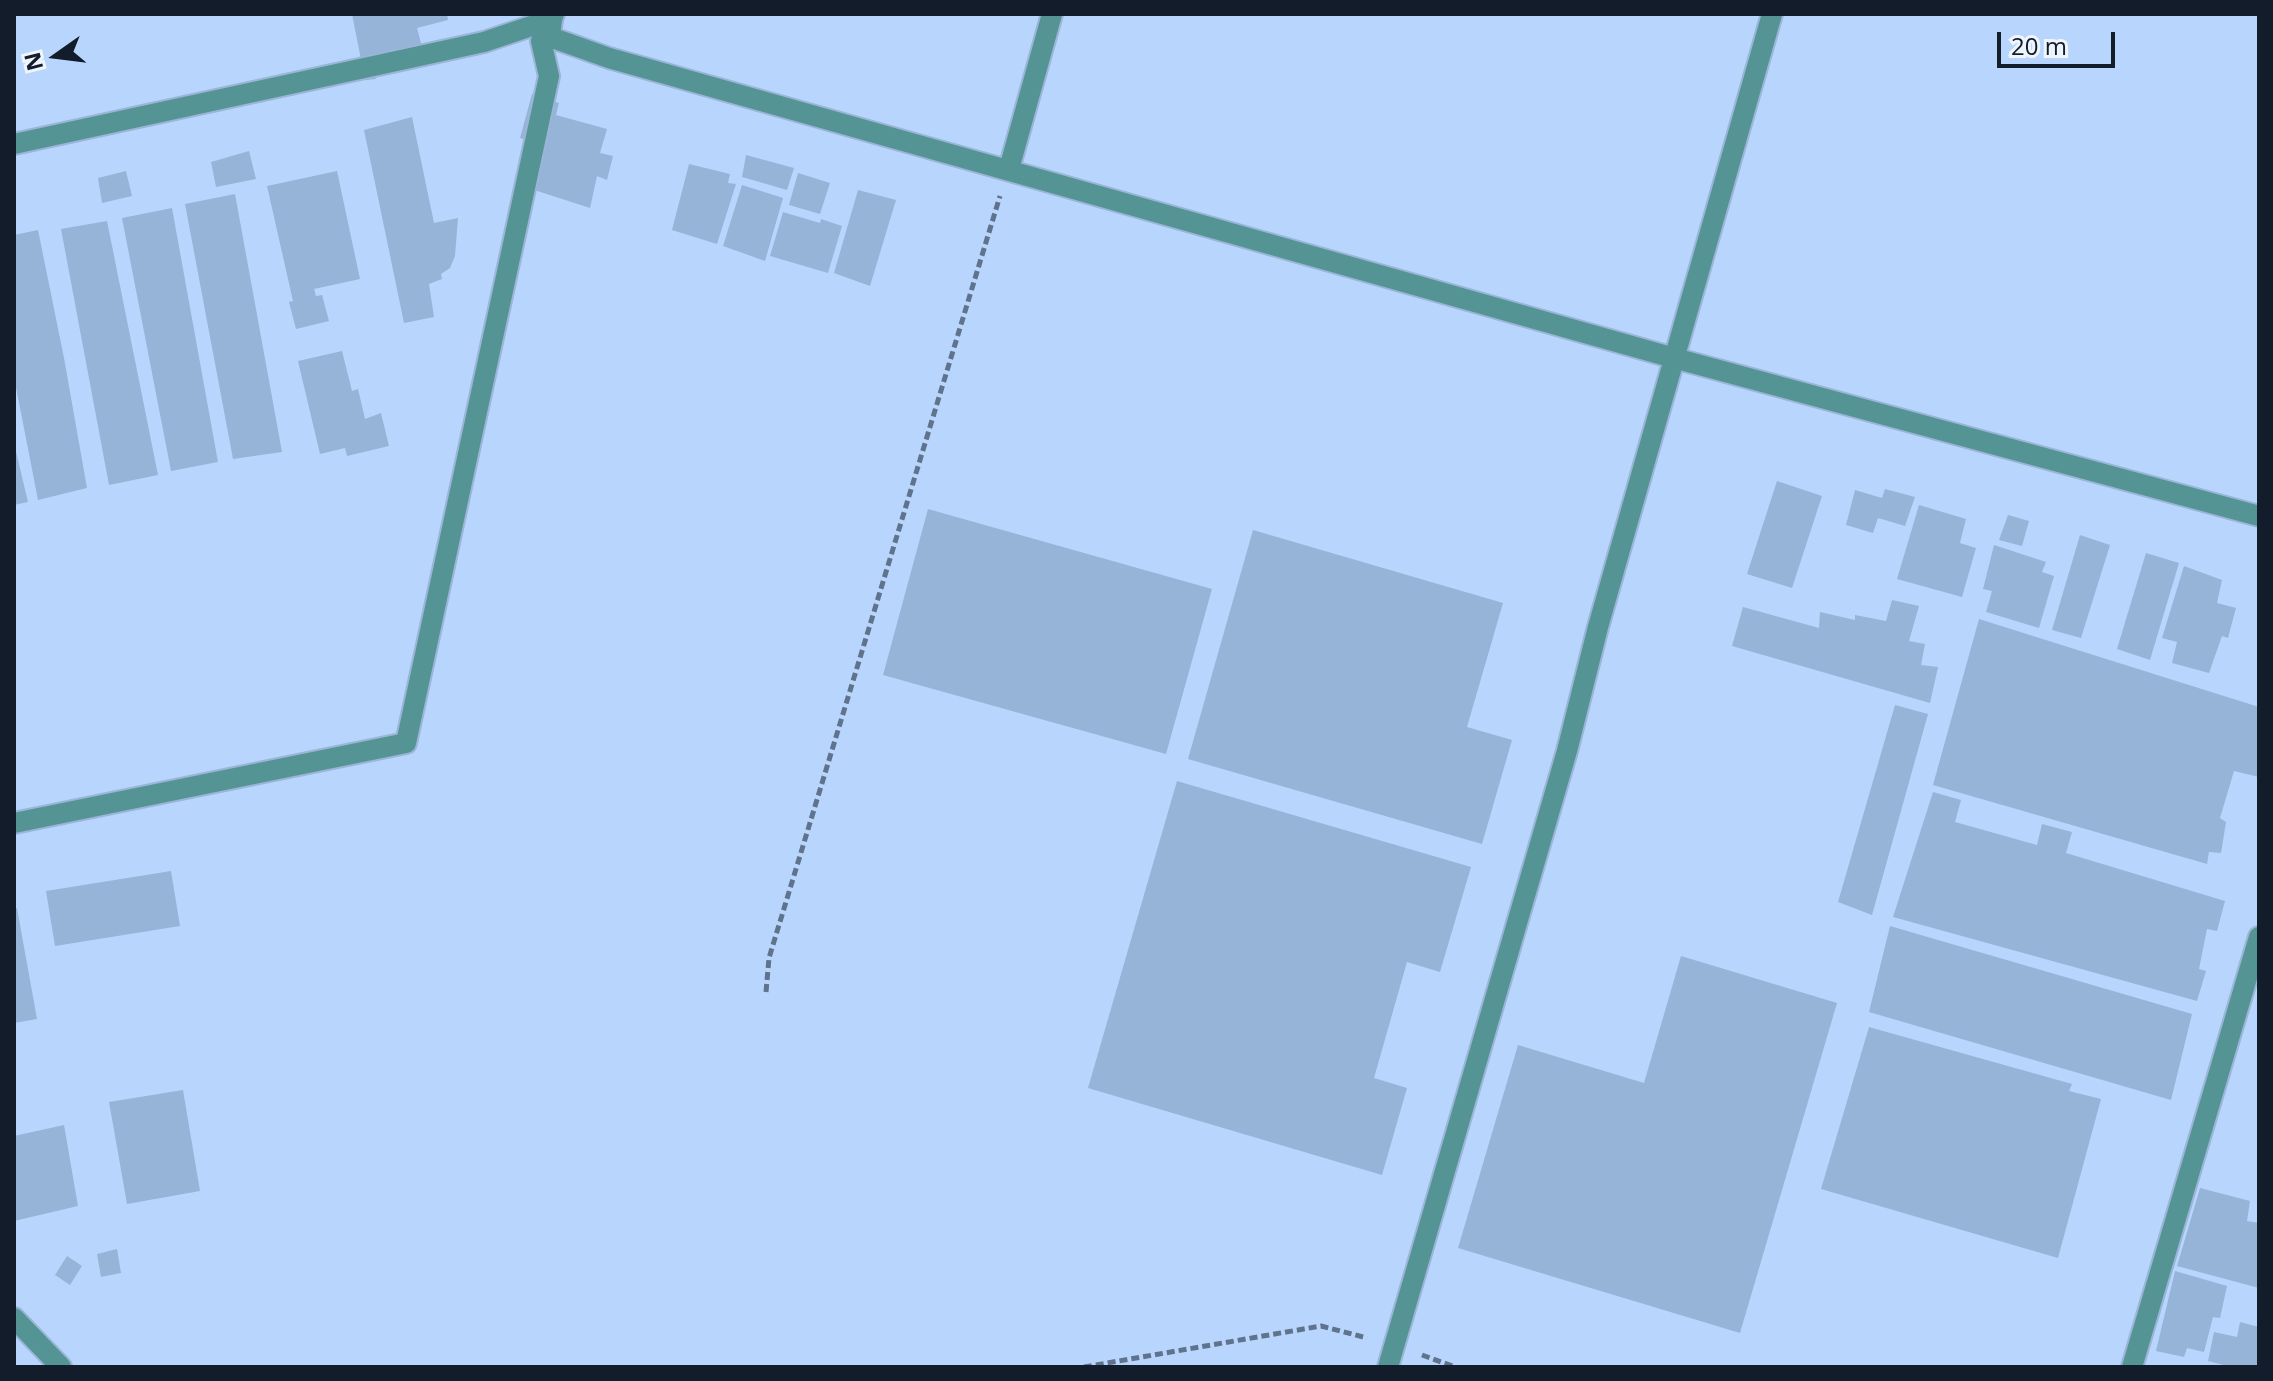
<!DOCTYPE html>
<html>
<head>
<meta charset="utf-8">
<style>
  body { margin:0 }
  #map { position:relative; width:2273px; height:1381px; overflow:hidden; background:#b8d6fd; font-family:"Open Sans",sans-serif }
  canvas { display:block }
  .frame { position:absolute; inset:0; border:16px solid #121c2a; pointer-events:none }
  .north { position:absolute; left:16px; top:16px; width:80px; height:80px; -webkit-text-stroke:6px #eff5fd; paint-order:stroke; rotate:256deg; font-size:22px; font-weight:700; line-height:32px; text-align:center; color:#121c2a }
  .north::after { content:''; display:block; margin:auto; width:28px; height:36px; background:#121c2a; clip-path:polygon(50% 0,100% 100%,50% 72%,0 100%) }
  .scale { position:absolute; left:1997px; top:32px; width:118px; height:36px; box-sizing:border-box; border:4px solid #121c2a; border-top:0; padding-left:10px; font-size:24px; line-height:28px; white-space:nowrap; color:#121c2a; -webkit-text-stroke:6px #eff5fd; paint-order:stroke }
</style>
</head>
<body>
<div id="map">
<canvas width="2273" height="1381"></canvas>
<div class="frame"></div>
<div class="north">N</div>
<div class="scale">20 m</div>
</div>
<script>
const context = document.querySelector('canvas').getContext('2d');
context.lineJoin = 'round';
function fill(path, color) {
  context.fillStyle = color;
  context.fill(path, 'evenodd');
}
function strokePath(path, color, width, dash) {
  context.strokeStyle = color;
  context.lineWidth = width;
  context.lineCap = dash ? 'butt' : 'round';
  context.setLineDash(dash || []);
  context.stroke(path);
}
const building = new Path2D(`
  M352 14H447L448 20 417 28 426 62 374 74 376 79 365 80Z
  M532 94 559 103 556 115 607 129 600 153 613 156 607 180 597 176 590 208 528 188 540 145 520 138Z
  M412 117 434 223 458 218 455 256 450 268 441 274 442 279 429 284 434 317 404 323 364 130Z
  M249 151 256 179 216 187 211 162Z
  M746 155 794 168 787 190 742 177Z
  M689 164 730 174 728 183 736 184 717 244 672 230Z
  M126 171 132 196 102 203 98 178Z
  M337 171 360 279 314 289 316 296 322 295 329 321 296 329 289 302 293 301 267 186Z
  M798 173 830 183 820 214 789 205Z
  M742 185 783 198 765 261 723 246Z
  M858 190 896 200 870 286 834 273Z
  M235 194 282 452 233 459 185 204Z
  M172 208 218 462 171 471 122 218Z
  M783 212 820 223 821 219 842 226 828 273 770 256Z
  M107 221 158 475 109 485 61 229Z
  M38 230 64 358 87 488 38 500 14 377V235Z
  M342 351 352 391 358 389 365 419 381 413 389 446 347 456 345 448 320 454 298 361Z
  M14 443 28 502 14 505Z
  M1777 481 1822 496 1792 588 1747 574Z
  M1885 489 1915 497 1905 526 1878 518 1873 533 1846 525 1855 490 1882 498Z
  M1919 505 1966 519 1960 543 1976 548 1962 597 1897 579Z
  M928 509 1212 589 1166 754 883 675Z
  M2008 515 2029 521 2022 546 1999 540Z
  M1253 530 1503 603 1467 727 1512 740 1482 844 1188 759Z
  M2080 535 2110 545 2081 638 2052 630Z
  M1994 545 2046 562 2042 572 2054 576 2039 628 1986 612 1992 591 1983 589Z
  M2146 553 2179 563 2150 660 2117 649Z
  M2184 566 2222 580 2217 603 2236 608 2228 638 2222 636 2209 673 2172 663 2177 642 2162 638Z
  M1892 600 1919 606 1909 641 1925 644 1921 665 1938 667 1930 703 1732 646 1743 607 1819 628 1820 612 1855 620V615L1886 621Z
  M1979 619 2259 707V777L2234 771 2220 818 2226 822 2221 853 2209 852 2207 864 1933 785Z
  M1895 705 1928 714 1872 915 1838 902Z
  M1177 781 1471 867 1440 972 1407 962 1374 1078 1407 1088 1382 1175 1088 1088Z
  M1933 792 1961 800 1955 822 2037 845 2042 824 2072 832 2066 853 2225 901 2217 931 2207 929 2199 969 2206 971 2197 1001 1893 917Z
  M171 871 180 926 55 946 46 891Z
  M17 908 37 1019 14 1023V909Z
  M1890 926 2192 1014 2171 1100 1869 1012Z
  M1681 956 1837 1003 1740 1333 1458 1248 1518 1045 1644 1083Z
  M1869 1027 2072 1084 2069 1091 2101 1099 2058 1258 1821 1189Z
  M183 1090 200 1191 127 1204 109 1102Z
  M64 1125 78 1206 14 1221V1136Z
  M2200 1188 2250 1201 2247 1221 2259 1223V1288L2177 1266Z
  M117 1249 121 1273 101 1277 97 1254Z
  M67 1256 82 1266 70 1285 55 1275Z
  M2175 1271 2227 1286 2220 1318 2213 1317 2204 1352 2187 1348 2184 1357 2156 1351Z
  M2240 1322 2259 1327V1367H2231L2208 1361 2214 1332 2237 1337Z`);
const path = new Path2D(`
  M766 992 769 958 1000 196
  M1422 1355 1455 1367
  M1084 1367 1321 1326 1367 1338`);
const minor = new Path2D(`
  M552 19 550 37 609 58 1674 358 2259 516
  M14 144 484 42 552 19
  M1009 169 1052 14
  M14 823 406 743 549 76 541 41 548 26
  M14 1318 61 1367
  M1388 1367 1567 751 1598 627 1772 14
  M2132 1367 2259 937`);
const tertiary = new Path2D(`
  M552 19 554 14`);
fill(building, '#96b3d8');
strokePath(minor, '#9ab5d7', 24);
strokePath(tertiary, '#9ab5d7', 24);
strokePath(path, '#60738d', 5, [8, 4]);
strokePath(minor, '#549494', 20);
strokePath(tertiary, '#549494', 20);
</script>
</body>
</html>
